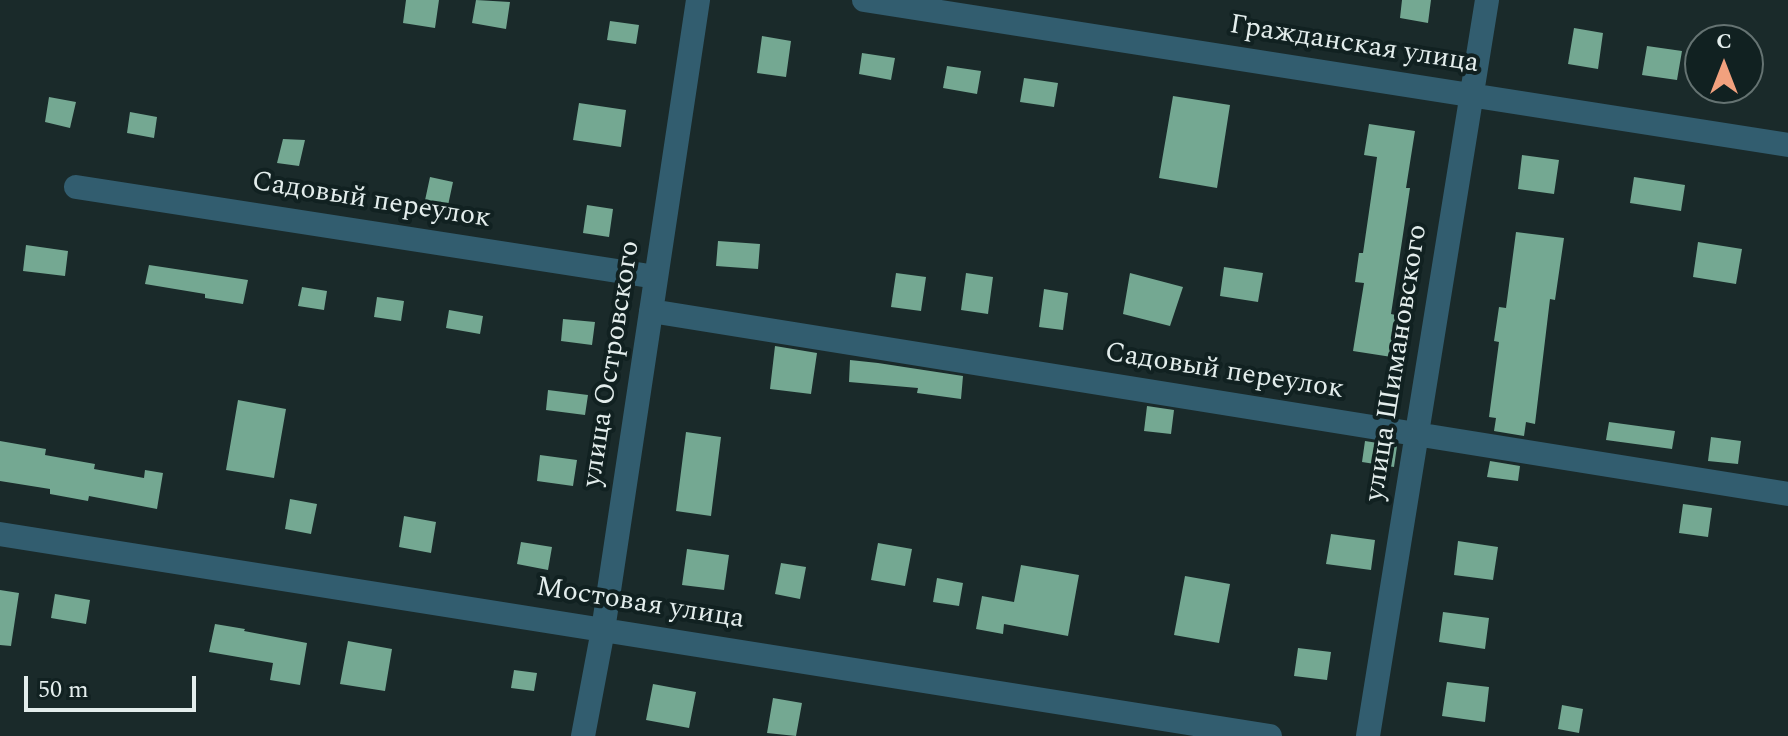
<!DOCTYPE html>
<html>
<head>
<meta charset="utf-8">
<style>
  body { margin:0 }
  #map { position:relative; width:1788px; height:736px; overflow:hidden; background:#1a2a2a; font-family:Spectral,serif }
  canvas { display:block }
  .north { position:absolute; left:1684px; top:24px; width:80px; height:80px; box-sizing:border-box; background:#112121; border:2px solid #657372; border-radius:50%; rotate:0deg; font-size:22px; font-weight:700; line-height:32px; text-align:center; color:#e3edec }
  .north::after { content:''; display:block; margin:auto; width:28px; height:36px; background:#f2a17e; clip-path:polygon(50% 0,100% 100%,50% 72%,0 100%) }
  .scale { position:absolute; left:24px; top:676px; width:172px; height:36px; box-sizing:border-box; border:4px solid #e3edec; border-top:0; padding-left:10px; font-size:24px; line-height:28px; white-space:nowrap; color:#e3edec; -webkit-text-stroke:6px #112121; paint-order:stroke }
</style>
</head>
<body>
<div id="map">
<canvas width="1788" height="736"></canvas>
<div class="north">С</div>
<div class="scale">50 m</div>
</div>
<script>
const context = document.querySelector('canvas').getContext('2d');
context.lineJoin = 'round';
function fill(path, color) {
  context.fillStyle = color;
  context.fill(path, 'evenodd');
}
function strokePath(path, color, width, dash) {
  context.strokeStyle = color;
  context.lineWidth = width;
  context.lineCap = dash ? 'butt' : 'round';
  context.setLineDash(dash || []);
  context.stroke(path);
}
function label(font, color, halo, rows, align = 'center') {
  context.font = font + ' Spectral,serif';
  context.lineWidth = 8;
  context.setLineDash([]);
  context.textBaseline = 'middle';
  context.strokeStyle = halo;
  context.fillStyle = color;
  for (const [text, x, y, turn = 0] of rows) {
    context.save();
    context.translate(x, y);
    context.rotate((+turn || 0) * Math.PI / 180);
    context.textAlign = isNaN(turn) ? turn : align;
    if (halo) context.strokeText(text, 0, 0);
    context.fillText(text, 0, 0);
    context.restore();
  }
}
const building = new Path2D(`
  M406 0H439L435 28 403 23Z
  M476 0 510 2 506 29 472 23Z
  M1402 0H1431L1428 23 1400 18Z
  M610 21 639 25 636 44 607 40Z
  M1574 28 1603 33 1598 69 1568 64Z
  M762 36 791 41 786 77 757 73Z
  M1647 46 1682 51 1677 80 1642 75Z
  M862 53 895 58 891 80 859 74Z
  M947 66 981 71 977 94 943 88Z
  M1024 78 1058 83 1054 107 1020 102Z
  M1173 96 1230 105 1217 188 1159 178Z
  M49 97 76 102 70 128 45 122Z
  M579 103 626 110 621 147 573 140Z
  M130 112 157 117 154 138 127 133Z
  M1369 124 1415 131 1406 188H1410L1391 314 1405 317 1398 358 1353 351 1364 283 1355 282 1359 253H1363L1377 157 1364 155Z
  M283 139 305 140 299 166 277 163Z
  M1522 155 1559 160 1554 194 1518 189Z
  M430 177 453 182 447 210 424 205Z
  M1634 177 1685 185 1681 211 1630 203Z
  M587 205 613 209 609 237 583 233Z
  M1516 232 1564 238 1555 300 1550 299 1535 424 1526 422 1524 436 1494 431 1496 418 1489 417 1499 342 1494 341 1499 307 1506 308Z
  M718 241 760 244 758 269 716 266Z
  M1698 242 1742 249 1736 284 1693 277Z
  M26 245 68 251 65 276 23 271Z
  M149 265 248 280 243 304 205 298V294L145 284Z
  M1224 267 1263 273 1258 302 1220 296Z
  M896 273 926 277 921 311 891 307Z
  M966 273 993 277 988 314 961 310Z
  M1130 273 1183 287 1170 326 1123 314Z
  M302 287 327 291 324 310 298 306Z
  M1044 289 1068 293 1063 330 1039 327Z
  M377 297 404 301 401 321 374 317Z
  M449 310 483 316 480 334 446 328Z
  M563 319 595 322 592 345 561 341Z
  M775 346 817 353 811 394 770 389Z
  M850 360 878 363 963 376 961 399 917 393 918 388 849 382Z
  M548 390 588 395 585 415 546 410Z
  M238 400 286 409 274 478 226 470Z
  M1147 406 1174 410 1171 434 1144 431Z
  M1609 422 1675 431 1672 449 1606 440Z
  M686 432 721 437 711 516 676 511Z
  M1711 437 1741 441 1738 464 1708 461Z
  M0 441 46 449 45 455 95 464 94 469 144 478 145 470 163 473 157 509 89 496 88 501 50 494V489L0 481Z
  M1365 441 1397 446 1394 467 1362 462Z
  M540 455 577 460 573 486 537 481Z
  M1490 461 1520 466 1518 481 1487 477Z
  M290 499 317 504 311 534 285 529Z
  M1683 504 1712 508 1708 537 1679 533Z
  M404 516 436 522 431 553 399 547Z
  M1331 534 1375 540 1371 570 1326 564Z
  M1458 541 1498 547 1493 580 1454 575Z
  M521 542 552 547 548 570 517 564Z
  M878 543 912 549 905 586 871 580Z
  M687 549 729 555 724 590 682 585Z
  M781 563 806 567 800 599 775 594Z
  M1021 565 1079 575 1068 636 1004 624 1003 634 976 629 982 596 1014 602Z
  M1185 576 1230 584 1219 643 1174 635Z
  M937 578 963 583 959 606 933 602Z
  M0 590 19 593 11 646 0 645Z
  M55 594 90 600 86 624 51 618Z
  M1443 612 1489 618 1485 649 1439 642Z
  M215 624 245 629 244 631 307 643 300 685 270 680 273 663 209 652Z
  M348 641 392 649 385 691 340 684Z
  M1298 648 1331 652 1327 680 1294 676Z
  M514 670 537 673 534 691 511 688Z
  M1447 682 1489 687 1485 722 1442 716Z
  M653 684 696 692 689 728 646 720Z
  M773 698 802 703 796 736 767 733Z
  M1562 705 1583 709 1579 733 1558 729Z`);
const minor = new Path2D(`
  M864 0 1788 145
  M76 187 656 277
  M651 311 1788 494
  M0 534 1270 736
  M583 736 603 630 698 0
  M1368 736 1487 0`);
const streetNames = [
  ["Гражданская улица",1354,46,9],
  ["Садовый переулок",371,202,9],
  ["улица Шимановского",1398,363,-81],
  ["улица Островского",613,364,-81],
  ["Садовый переулок",1224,373,9],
  ["Мостовая улица",640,605,9]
];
fill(building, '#74a892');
strokePath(minor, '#325d6f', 24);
label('28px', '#e3edec', '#112121', streetNames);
</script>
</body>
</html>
